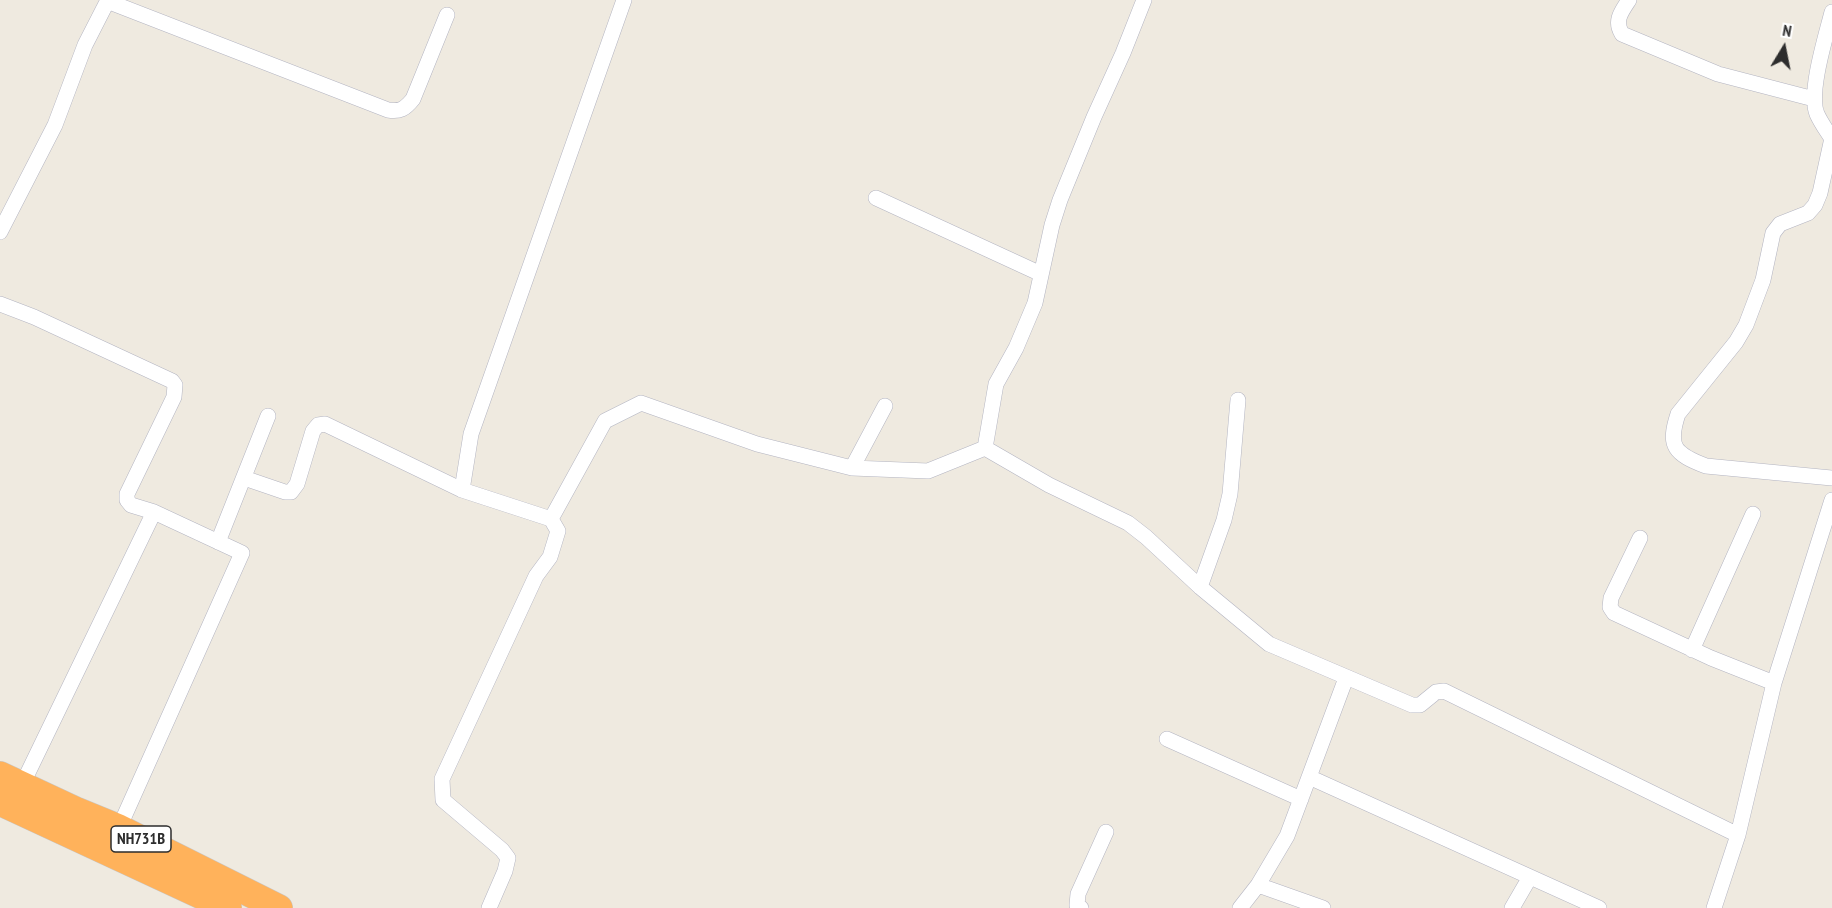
<!DOCTYPE html>
<html>
<head>
<meta charset="utf-8">
<style>
  body { margin:0 }
  #map { position:relative; width:1832px; height:908px; overflow:hidden; background:#efeae0; font-family:"PT Sans Narrow",sans-serif }
  canvas { display:block }
  .north { position:absolute; left:1754px; top:18px; width:60px; height:60px; -webkit-text-stroke:4px #fff; paint-order:stroke; rotate:10deg; font-size:16px; font-weight:700; line-height:24px; text-align:center; color:#2d2d2d }
  .north::after { content:''; display:block; margin:auto; width:21px; height:27px; background:#2d2d2d; clip-path:polygon(50% 0,100% 100%,50% 72%,0 100%) }
</style>
</head>
<body>
<div id="map">
<canvas width="1832" height="908"></canvas>
<div class="north">N</div>
</div>
<script>
const context = document.querySelector('canvas').getContext('2d');
context.lineJoin = 'round';
function strokePath(path, color, width, dash) {
  context.strokeStyle = color;
  context.lineWidth = width;
  context.lineCap = dash ? 'butt' : 'round';
  context.setLineDash(dash || []);
  context.stroke(path);
}
function label(font, color, halo, rows, align = 'center') {
  context.font = font + ' "PT Sans Narrow",sans-serif';
  context.lineWidth = 6;
  context.setLineDash([]);
  context.textBaseline = 'middle';
  context.strokeStyle = halo;
  context.fillStyle = color;
  for (const [text, x, y, turn = 0] of rows) {
    context.save();
    context.translate(x, y);
    context.rotate((+turn || 0) * Math.PI / 180);
    context.textAlign = isNaN(turn) ? turn : align;
    if (halo) context.strokeText(text, 0, 0);
    context.fillText(text, 0, 0);
    context.restore();
  }
}
const street = new Path2D(`
  M1629 0C1621 12 1614 21 1622 34L1718 74 1814 99
  M107 1 388 110C400 112 405 109 413 99L447 15
  M1832 12C1826 36 1808 93 1817 114 1821 123 1827 131 1832 139
  M1832 138 1820 193 1815 205 1808 213 1780 224 1773 233 1763 280 1746 325 1736 342 1678 414C1667 447 1675 454 1706 466L1832 478
  M876 198 1041 274
  M0 232 55 125 85 45 108 0
  M0 304 34 317 172 381 175 385 174 397 127 494V500L131 505 154 512 242 553 119 828
  M985 448 1049 485 1128 523 1146 537 1200 587 1269 644 1412 705H1420L1436 692 1444 691 1738 835 1714 908
  M852 468 885 406
  M244 478 285 492H291L297 484 313 431 318 425 325 424 462 490 551 519 558 531 550 557 536 576 442 779 443 800 502 850 508 858 505 871 489 908
  M462 490 471 434 624 0
  M551 519 605 421 641 403 757 444 852 468 928 471 985 448 996 384 1016 348 1035 303 1052 225 1060 200 1094 117 1123 53 1144 0
  M1640 538 1611 598 1610 607 1614 613 1711 658 1774 683
  M218 542 268 416
  M1200 587 1224 520 1230 494 1238 400
  M1692 650 1753 514
  M1167 739 1301 799
  M1309 777 1599 908
  M22 785 154 512
  M1738 835 1774 683 1832 500
  M1258 885 1323 908
  M1081 908 1077 905 1078 894 1106 832
  M1240 908 1258 885 1287 836 1346 678
  M1512 908 1530 877`);
const highway = new Path2D(`
  M0 775 75 810 119 828 279 908
  M0 802 228 908`);
const shields = [
  [141,839,60]
];
const shieldNames = [
  ["NH731B",141,839]
];
strokePath(street, '#b3b4c1', 16);
strokePath(highway, '#c8c8c8', 28);
strokePath(street, '#fff', 15);
strokePath(highway, '#ffb25b', 27);
for (const [x, y, w] of shields) {
  const box = new Path2D();
  box.roundRect(x - w / 2, y - 13, w, 26, 4.5);
  context.fillStyle = '#fff';
  context.fill(box);
  strokePath(box, '#2d2d2d', 1.5);
}
label('bold 16px', '#2d2d2d', null, shieldNames);
</script>
</body>
</html>
